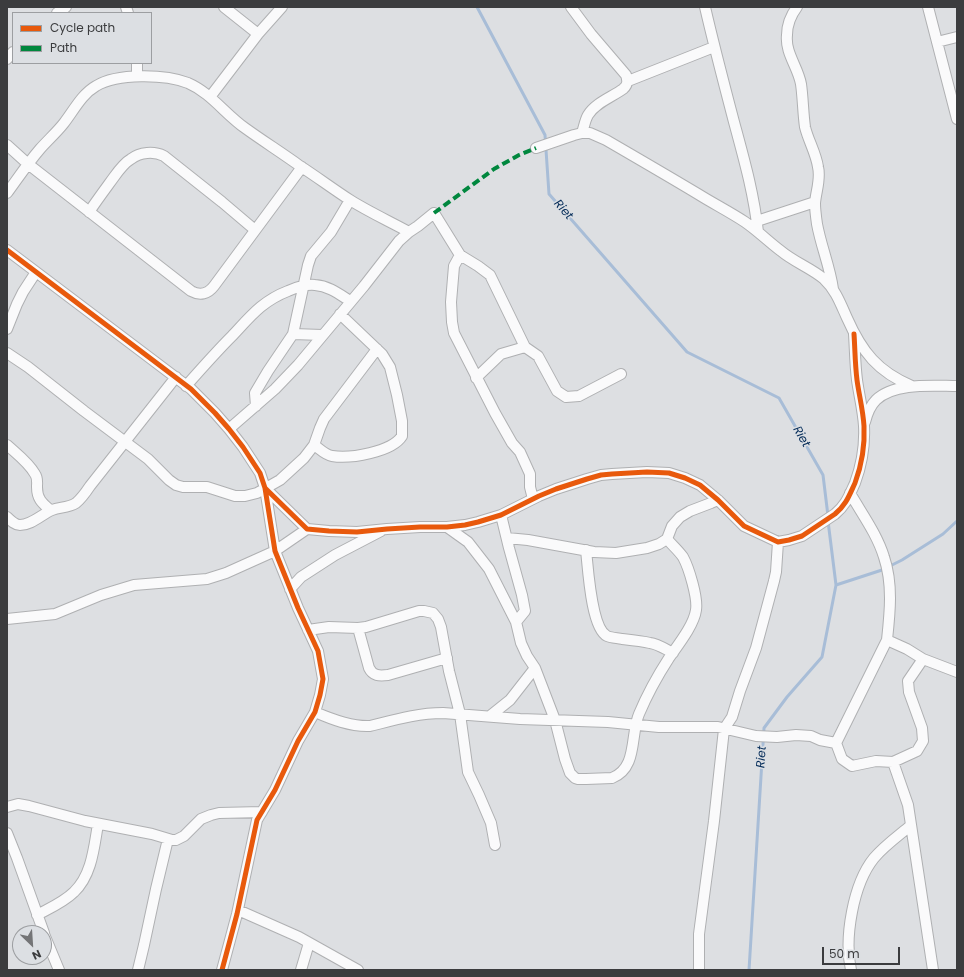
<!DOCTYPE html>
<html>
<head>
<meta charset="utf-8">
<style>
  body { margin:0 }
  #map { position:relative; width:964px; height:977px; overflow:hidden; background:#dddfe2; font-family:Poppins,sans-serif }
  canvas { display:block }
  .frame { position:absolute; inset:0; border:8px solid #3b3c3e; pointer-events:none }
  .legend { position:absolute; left:12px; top:12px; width:140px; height:52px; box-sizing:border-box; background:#dcdfe3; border:1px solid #9c9ea1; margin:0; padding:5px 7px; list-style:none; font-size:12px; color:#3b3c3e }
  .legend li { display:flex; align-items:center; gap:8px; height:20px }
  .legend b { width:20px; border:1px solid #9c9ea1 }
  .north { position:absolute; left:12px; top:925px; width:40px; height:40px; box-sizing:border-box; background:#dcdfe3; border:1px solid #9c9ea1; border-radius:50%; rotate:155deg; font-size:11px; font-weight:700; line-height:16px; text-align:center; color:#3b3c3e }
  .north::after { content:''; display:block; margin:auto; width:14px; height:18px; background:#747577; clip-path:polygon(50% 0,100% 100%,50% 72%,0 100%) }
  .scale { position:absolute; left:822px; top:947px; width:78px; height:18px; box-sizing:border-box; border:2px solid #3b3c3e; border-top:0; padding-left:5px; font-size:12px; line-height:14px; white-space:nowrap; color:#3b3c3e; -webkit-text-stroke:3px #dcdfe3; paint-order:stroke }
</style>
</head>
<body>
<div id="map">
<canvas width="964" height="977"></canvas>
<div class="frame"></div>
<ul class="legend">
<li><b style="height:5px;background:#e8590c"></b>Cycle path</li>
<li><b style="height:5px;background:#00873e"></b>Path</li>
</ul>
<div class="north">N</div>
<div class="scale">50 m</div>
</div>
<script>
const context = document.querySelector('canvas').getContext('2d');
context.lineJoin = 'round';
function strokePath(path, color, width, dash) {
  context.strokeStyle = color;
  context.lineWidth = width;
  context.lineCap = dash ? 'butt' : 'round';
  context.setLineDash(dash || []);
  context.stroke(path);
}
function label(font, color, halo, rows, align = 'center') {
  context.font = font + ' Poppins,sans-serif';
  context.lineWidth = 3;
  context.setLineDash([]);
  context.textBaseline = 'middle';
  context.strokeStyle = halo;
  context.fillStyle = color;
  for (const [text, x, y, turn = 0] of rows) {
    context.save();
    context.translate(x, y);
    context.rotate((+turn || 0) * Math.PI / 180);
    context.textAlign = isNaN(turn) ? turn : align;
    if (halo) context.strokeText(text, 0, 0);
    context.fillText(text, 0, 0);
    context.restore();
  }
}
const stream = new Path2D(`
  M477 7 545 135 549 194 687 352 779 398 823 475 828 516
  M836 585 882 570 902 560 943 534 957 521
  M749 970 764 728 787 697 822 657 836 585 828 521`);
const minor = new Path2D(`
  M126 7 128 13
  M224 7 258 34
  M571 7 591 34 626 75C628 81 628 85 623 89 612 97 595 103 588 115 585 120 584 127 582 133
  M705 7C714 46 724 84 734 122 744 159 754 194 758 232
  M797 7C791 15 787 25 787 35 785 53 798 67 801 84 803 98 803 113 805 127 808 140 816 153 818 167 821 179 816 191 815 203 815 210 816 217 817 224 821 246 830 267 833 289
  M928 7 957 119
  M57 13 66 7
  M937 42 957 37
  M7 59 13 52
  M137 76V63
  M628 81 714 47
  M210 97 258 34 282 7
  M7 145 28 164 191 291C200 296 208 294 214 286L302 167
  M536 148 574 135 582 133H590L606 140C637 158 668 176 698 194 714 204 730 212 745 222 758 231 769 242 781 251 794 262 811 268 824 279 836 290 841 305 847 318 862 352 878 372 912 386
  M7 193C18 178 28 163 40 149 48 140 57 132 64 123 74 110 82 94 96 86 117 73 165 74 188 83 211 93 225 114 245 128 263 141 282 153 300 166 317 177 333 189 350 200 369 212 389 221 409 232
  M89 212C97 200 106 188 114 177 119 170 124 163 131 159 140 152 154 151 164 156L222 202 255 230
  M757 221 815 202
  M7 250 191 389 215 413 229 429 243 447 260 473 265 488 275 551 298 608 318 651 323 679 320 695 315 712 298 741 275 790 257 820 237 914 222 970
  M460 255 478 266 490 275 525 347 538 356 557 391 566 397 579 396 621 374
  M7 329 17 304 23 292 36 272
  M293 334 322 335
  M7 353 28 367 84 411 148 459 169 480 176 485 183 487H207L235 496H245L257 493 280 480 304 458 314 445 320 428 324 419 377 349
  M476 378 501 354 525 347
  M186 386C201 369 216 352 232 336 250 317 262 301 288 291 297 287 305 284 315 285 329 286 339 294 350 301
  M256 406 255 393 268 371 293 334 308 265 311 256 331 232 350 200
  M865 422C867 414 870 406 876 400 894 382 934 386 957 386
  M229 429 275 389 298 365 364 286 399 241 409 232 418 226 434 213 460 255 454 266 451 302 452 322 454 333 495 413 512 443 520 452 530 474V487L533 499
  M7 445C17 454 29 463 35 474 38 478 37 483 37 487 37 499 42 503 50 510
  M314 445C320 449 325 455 332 456 350 459 392 452 402 436V421L397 395 390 367 382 354 340 314
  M265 488 307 529 329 531 357 532 387 529 420 527H447L465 525 478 522 501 515 539 496 556 489 587 479 601 475 612 474 647 472 669 473 685 478 700 485 718 500 744 526 778 542 789 540 802 536 835 514C846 505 849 496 855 483 862 464 865 446 864 426 863 410 859 395 857 380 855 364 855 349 854 334
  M850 493C862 514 877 534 884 557 893 584 890 612 887 640L907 649 923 659 957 672
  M501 515 509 548 522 595 525 611 516 622 521 643 527 656 535 668 555 720 565 759 570 773 575 778 578 779H586L612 778C638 768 630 735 639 714 647 695 658 675 669 658 678 645 694 625 696 610 698 598 689 568 683 557 678 550 672 545 667 539
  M7 517C11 521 15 525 20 525 32 525 42 514 52 510 60 507 68 508 76 503 82 498 86 492 90 486L176 377
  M447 527 468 542 489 569 516 622
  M507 538 528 540 594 552 616 553 647 548 659 544 667 539 672 526 680 517 690 511 711 503 718 500
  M586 550C588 567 591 628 607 636 611 638 618 638 622 639 631 640 641 641 650 643 658 644 665 649 673 653
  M290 589 301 577 335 555 381 531
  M7 619 55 614 101 595 134 585 207 579 226 573 275 551 307 529
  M358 628 369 668C373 676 379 676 388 675L447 658
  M308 630 329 627 358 628 366 627 419 611H424L433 613 438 619 441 627 449 671 460 714 468 772 479 795 491 823 495 845
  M315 712C331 719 351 727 370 726 394 720 418 713 443 713L520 719 608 722 659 727H718L756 736 777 737 796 735 811 736 820 740 836 743 842 759 852 766 876 761 893 762 908 805 933 970
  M490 716 510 700 535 668
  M836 743 887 640
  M893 762 917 751 923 741 922 728 909 692 908 681 923 659
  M7 807 18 804 29 806 85 821 152 834 172 840H176L184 836 201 819 211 815 219 813 262 812
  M7 833 17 858 44 933
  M238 910 299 937 358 970
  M37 915C50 908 64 902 74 892 92 875 94 847 98 824
  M44 934 59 970
  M138 970 144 945 156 889 168 839
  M301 970 309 943
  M699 970V934L714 821 724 729 732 717 740 691 756 648 774 581 776 572 778 542
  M851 970C844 938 853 884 874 858 884 846 898 836 910 826`);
const quiet = new Path2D(`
  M434 213 494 169 519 155 536 148`);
const cycleway = new Path2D(`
  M7 250 191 389 215 413 229 429 243 447 260 473 265 488 275 551 298 608 318 651 323 679 320 695 315 712 298 741 275 790 257 820 237 914 222 970
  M265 488 307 529 329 531 357 532 387 529 420 527H447L465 525 478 522 501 515 539 496 556 489 587 479 601 475 612 474 647 472 669 473 685 478 700 485 718 500 744 526 778 542 789 540 802 536 835 514C846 505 849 496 855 483 862 464 865 446 864 426 863 410 859 395 857 380 855 364 855 349 854 334`);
const waterNames = [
  ["Riet",563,210,49],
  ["Riet",801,437,60],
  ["Riet",762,757,-86]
];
strokePath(stream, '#a8bdd7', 3);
strokePath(minor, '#afb0b2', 12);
strokePath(minor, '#fafafb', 10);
strokePath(quiet, '#00873e', 4, [8, 4]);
strokePath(cycleway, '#e8590c', 5);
label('italic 12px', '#052c59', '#dcdfe3', waterNames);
</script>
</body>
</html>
